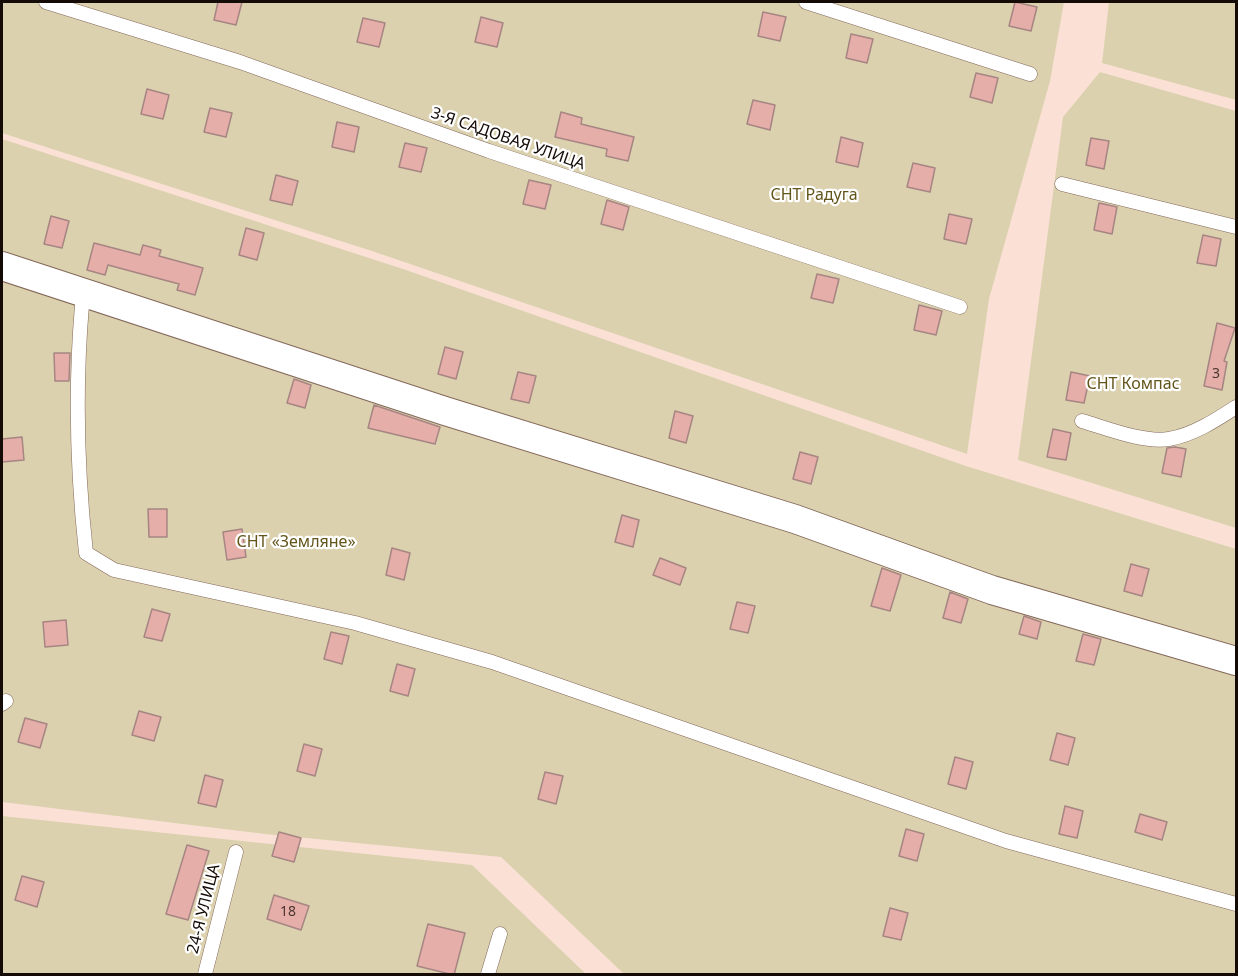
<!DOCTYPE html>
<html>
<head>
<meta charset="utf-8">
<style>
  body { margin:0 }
  #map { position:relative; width:1238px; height:976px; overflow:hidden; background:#fbe1d5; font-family:"Noto Sans",sans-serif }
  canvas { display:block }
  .frame { position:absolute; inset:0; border:3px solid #150b06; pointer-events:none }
</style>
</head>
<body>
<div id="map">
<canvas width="1238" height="976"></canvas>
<div class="frame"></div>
</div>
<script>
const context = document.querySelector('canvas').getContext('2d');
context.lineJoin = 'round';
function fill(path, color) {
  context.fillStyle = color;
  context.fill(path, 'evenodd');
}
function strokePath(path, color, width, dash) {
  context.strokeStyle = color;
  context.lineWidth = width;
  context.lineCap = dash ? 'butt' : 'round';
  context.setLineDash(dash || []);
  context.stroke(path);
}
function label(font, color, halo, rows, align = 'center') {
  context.font = font + ' "Noto Sans",sans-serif';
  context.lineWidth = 4.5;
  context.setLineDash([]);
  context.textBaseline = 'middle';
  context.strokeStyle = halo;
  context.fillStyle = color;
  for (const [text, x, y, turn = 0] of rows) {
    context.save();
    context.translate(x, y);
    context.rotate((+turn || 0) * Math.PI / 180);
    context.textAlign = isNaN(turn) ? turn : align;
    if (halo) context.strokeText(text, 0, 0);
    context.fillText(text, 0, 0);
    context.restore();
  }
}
const green = new Path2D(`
  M2 2H1064L1050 81 989 299 967 454 372 251 2 133Z
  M1109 2H1236V100L1102 63Z
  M1100 72 1236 111V528L1018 460 1063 117Z
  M2 139 406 270 966 466 1236 549V974H624L501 857 265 834 2 802Z
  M2 816 472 865 586 974H2Z`);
const building = new Path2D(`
  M218 2H242L236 25 214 20Z
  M1015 2 1037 7 1031 31 1009 26Z
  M763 12 786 17 780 41 758 36Z
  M481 17 503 23 497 47 475 42Z
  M363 18 385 23 379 47 357 42Z
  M851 34 873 39 867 63 846 58Z
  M976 73 998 78 992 103 970 97Z
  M147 89 169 95 163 119 141 114Z
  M753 100 775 105 770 130 747 124Z
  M210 108 232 113 226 137 204 132Z
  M561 112 582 118 581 124 634 137 628 161 606 156 607 149 555 137Z
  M337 122 359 127 354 152 332 147Z
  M841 137 863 143 858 167 836 162Z
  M1091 138 1109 141 1104 169 1086 165Z
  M405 143 427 148 421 172 399 167Z
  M913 163 935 168 930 192 907 187Z
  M276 175 298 181 292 205 270 200Z
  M529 180 551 185 545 209 523 204Z
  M607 200 629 207 623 230 601 224Z
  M1099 203 1117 207 1112 234 1094 230Z
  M949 214 972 219 966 244 944 239Z
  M51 216 69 221 62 248 44 244Z
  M246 228 264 233 257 260 239 255Z
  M1203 235 1221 239 1216 266 1197 263Z
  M94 243 140 255 143 245 161 250 159 256 203 268 195 295 177 290 179 284 108 265 105 275 87 270Z
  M817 274 839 279 833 303 811 298Z
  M919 305 942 311 936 335 914 330Z
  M1217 323 1235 328 1224 361 1227 362 1222 390 1204 386Z
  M445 347 463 352 456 379 438 374Z
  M54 353H70L69 381H55Z
  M518 372 536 376 529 403 511 399Z
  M1071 372 1090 376 1084 403 1066 400Z
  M294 379 311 385 305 408 287 403Z
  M374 405 440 427 435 444 368 428Z
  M675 411 693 416 686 443 669 438Z
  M1053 429 1071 433 1066 460 1047 457Z
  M22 437 24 460 2 462V439Z
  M1175 447 1186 449 1181 477 1162 473 1167 448Z
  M800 452 818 457 811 484 793 479Z
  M148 509H167V537H149Z
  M622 515 639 520 633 547 615 542Z
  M242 529 246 557 227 560 223 532Z
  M392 548 410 553 404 580 386 575Z
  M660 558 686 568 680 585 653 575Z
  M1131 564 1149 569 1142 596 1124 591Z
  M882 568 901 575 890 611 871 606Z
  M950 592 968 599 961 623 943 618Z
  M737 602 755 606 748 633 730 629Z
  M152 609 170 614 162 641 144 637Z
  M1024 616 1041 622 1037 639 1019 634Z
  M66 620 68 645 45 647 43 622Z
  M331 632 349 636 342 664 324 659Z
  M1083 634 1101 639 1094 665 1076 661Z
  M397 664 415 669 408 696 390 691Z
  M139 711 161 717 154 741 132 735Z
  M25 718 47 724 40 748 18 742Z
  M1057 733 1075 738 1068 765 1050 760Z
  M304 744 322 749 315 776 297 771Z
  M955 757 973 762 966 789 948 784Z
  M545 772 563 776 556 804 538 799Z
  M205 775 223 780 216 807 198 803Z
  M1065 806 1083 811 1077 838 1059 834Z
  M1140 814 1167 822 1162 840 1135 832Z
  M906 829 924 834 917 861 899 856Z
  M279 832 301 838 294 862 272 856Z
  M187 845 209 851 188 920 166 914Z
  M22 876 44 882 37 907 15 900Z
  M274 895 309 906 301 930 267 919Z
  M890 908 908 913 901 940 883 936Z
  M428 924 465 933 454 975 417 966Z`);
const lane = new Path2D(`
  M46 2 240 62 489 151 960 307
  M806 2 1030 74
  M1062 184 1236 227
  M95 299 82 305C75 387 77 471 86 553L114 570 355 623 492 662 1006 841 1236 904
  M1082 421C1106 428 1143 443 1169 439 1193 435 1216 420 1236 407
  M2 704 6 701
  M205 974 236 852
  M488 974 500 934`);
const street = new Path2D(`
  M2 266 445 411 795 519 992 590 1236 661`);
const numberNames = [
  ["3",1216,374],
  ["18",288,912]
];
const streetNames = [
  ["3-Я САДОВАЯ УЛИЦА",508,139,19],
  ["24-Я УЛИЦА",204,909,-76]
];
const parkNames = [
  ["СНТ Радуга",814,195],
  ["СНТ Компас",1133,384],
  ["СНТ «Земляне»",296,542]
];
fill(green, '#dbd1af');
fill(building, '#e6aea9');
strokePath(building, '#a68582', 1.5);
strokePath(lane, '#84685a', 15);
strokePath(street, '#84685a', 30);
strokePath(lane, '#fff', 14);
strokePath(street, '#fff', 28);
label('14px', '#49342f', null, numberNames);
label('16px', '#150b06', '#fff', streetNames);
label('16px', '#63541a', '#fff', parkNames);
</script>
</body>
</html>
